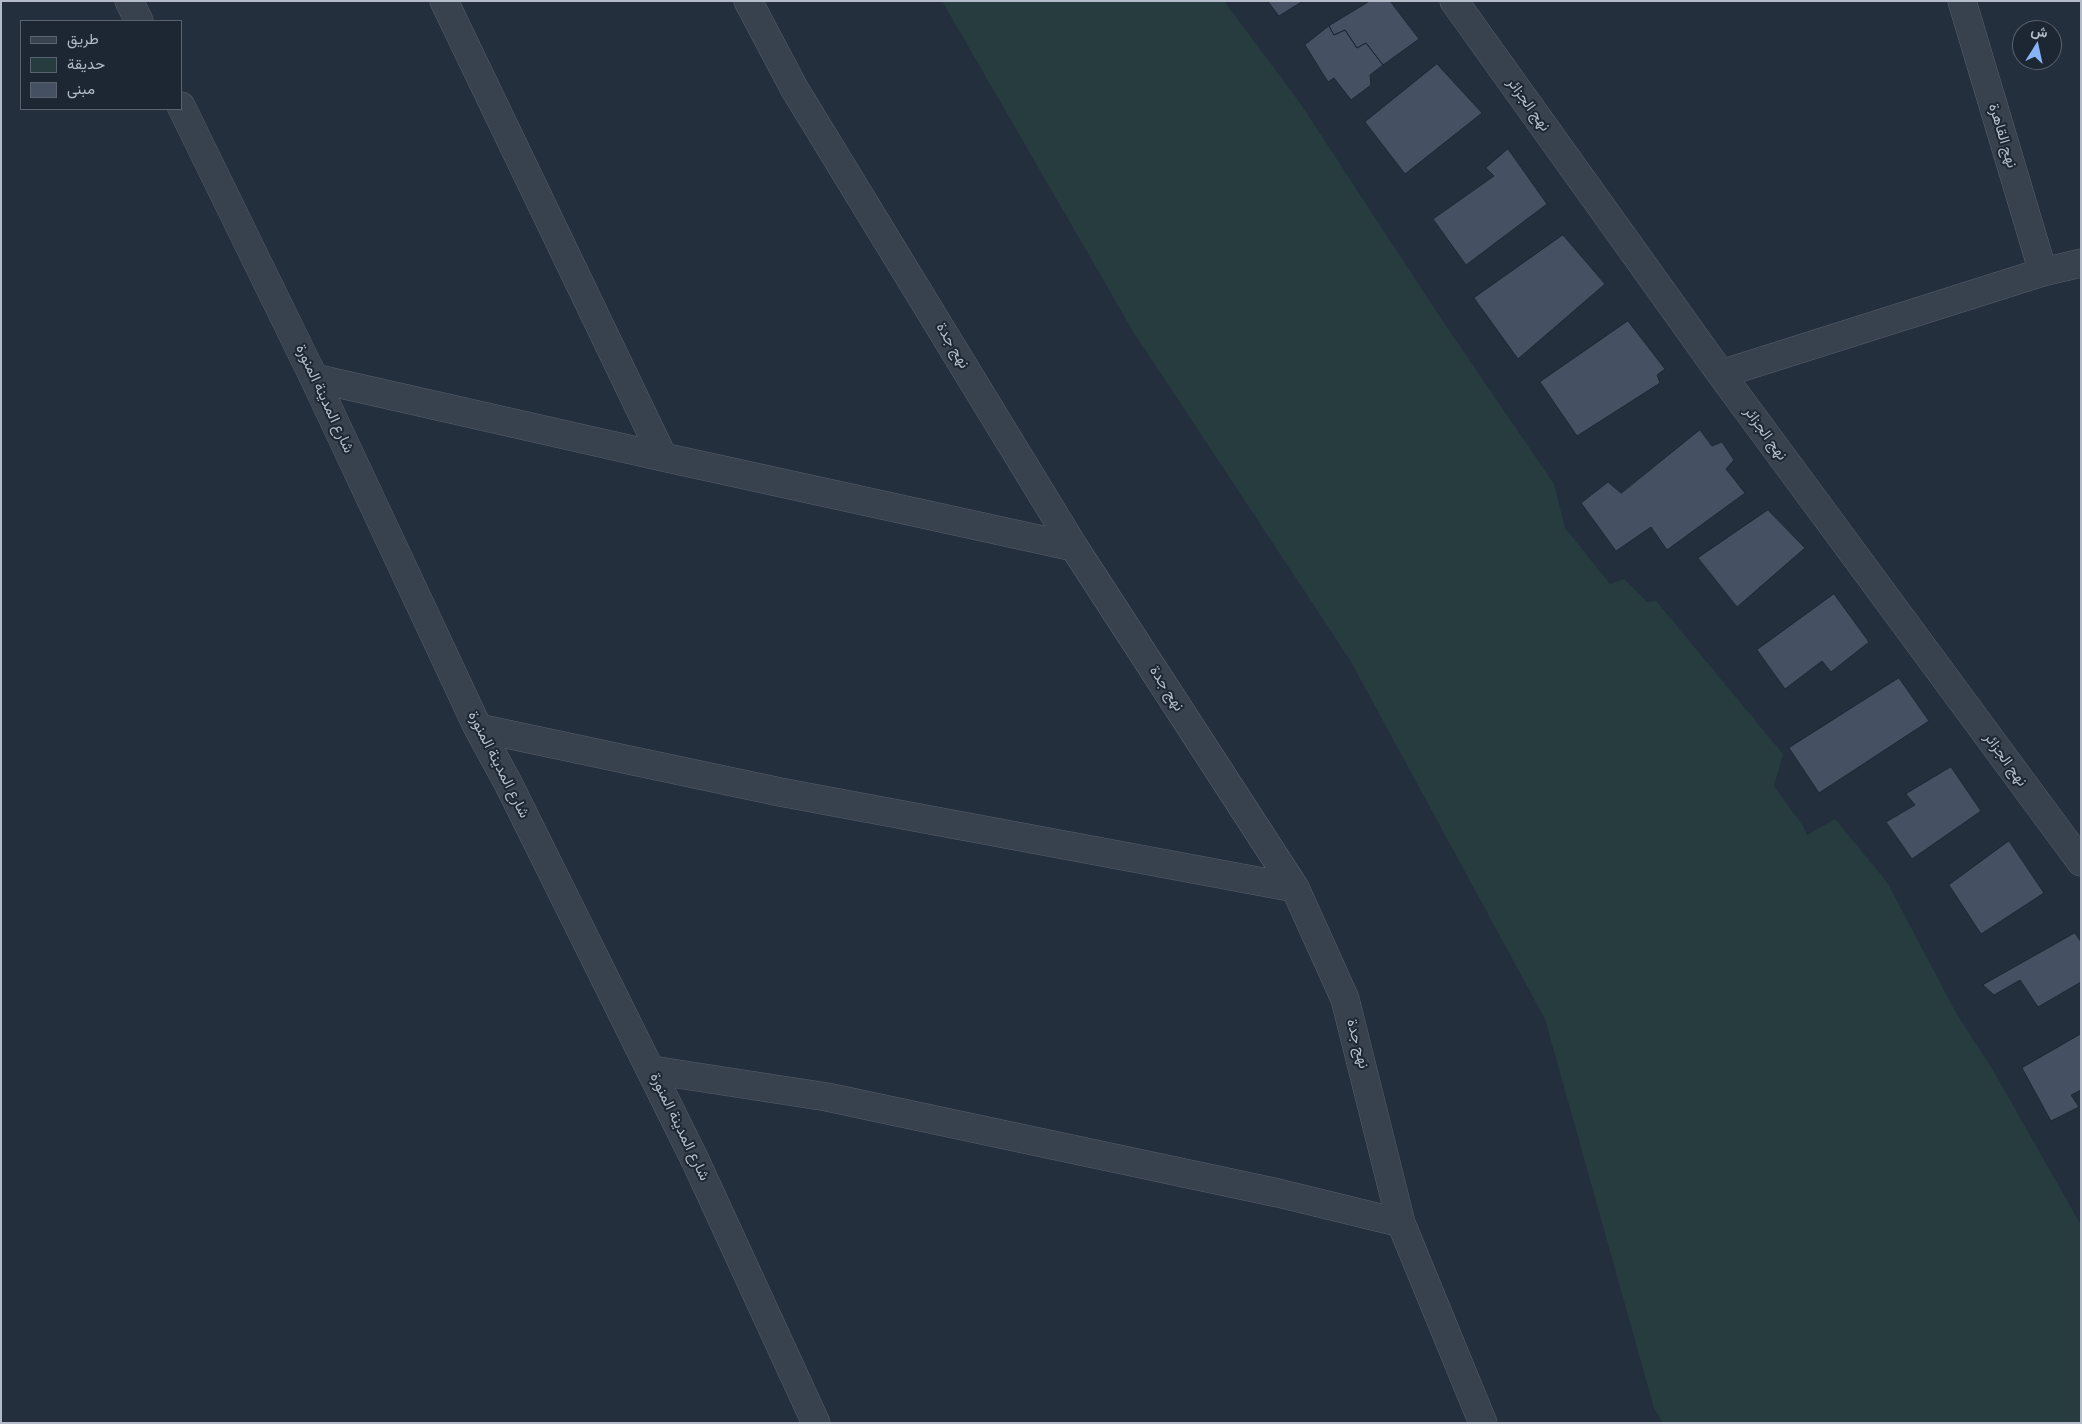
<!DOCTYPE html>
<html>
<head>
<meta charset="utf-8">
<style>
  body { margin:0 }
  #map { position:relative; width:2082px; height:1424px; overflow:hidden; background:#242f3e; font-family:"Titillium Web",Vazirmatn,sans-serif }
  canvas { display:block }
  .frame { position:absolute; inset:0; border:2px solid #b4bcc9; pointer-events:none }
  .legend { position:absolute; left:20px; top:20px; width:162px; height:90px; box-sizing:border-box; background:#1d2633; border:1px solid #59626f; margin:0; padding:6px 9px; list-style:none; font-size:15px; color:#b4bcc9 }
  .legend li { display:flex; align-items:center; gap:10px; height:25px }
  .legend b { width:25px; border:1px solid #59626f }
  .north { position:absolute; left:2012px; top:20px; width:50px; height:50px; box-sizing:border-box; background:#1d2633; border:1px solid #59626f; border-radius:50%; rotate:10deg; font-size:14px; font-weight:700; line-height:20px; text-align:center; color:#b4bcc9 }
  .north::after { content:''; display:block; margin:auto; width:18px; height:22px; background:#8ab4f8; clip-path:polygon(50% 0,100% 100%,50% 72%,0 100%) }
</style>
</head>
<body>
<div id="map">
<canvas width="2082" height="1424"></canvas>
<div class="frame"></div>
<ul class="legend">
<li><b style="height:6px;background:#38414e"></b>طريق</li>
<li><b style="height:14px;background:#263c3f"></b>حديقة</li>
<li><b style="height:14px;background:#455162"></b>مبنى</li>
</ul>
<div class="north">ش</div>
</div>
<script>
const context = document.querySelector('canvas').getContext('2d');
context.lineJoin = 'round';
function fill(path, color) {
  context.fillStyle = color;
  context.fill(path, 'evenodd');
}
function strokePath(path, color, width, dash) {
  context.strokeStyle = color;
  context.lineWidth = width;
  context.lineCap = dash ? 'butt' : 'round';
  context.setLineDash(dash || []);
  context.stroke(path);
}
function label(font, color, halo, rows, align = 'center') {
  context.font = font + ' "Titillium Web",Vazirmatn,sans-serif';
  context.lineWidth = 4;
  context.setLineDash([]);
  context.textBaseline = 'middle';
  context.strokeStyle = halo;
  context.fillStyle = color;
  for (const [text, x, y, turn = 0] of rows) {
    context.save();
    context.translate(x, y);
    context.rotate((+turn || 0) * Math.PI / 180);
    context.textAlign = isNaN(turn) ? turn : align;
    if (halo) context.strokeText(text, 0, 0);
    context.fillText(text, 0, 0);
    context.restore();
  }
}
const green = new Path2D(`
  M942 1H1224L1300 103 1442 320 1554 484 1565 528 1610 584 1624 579 1647 602 1656 601 1783 754 1774 786 1803 826 1807 835 1835 819 1887 882 1955 1011 1994 1072 2081 1225V1423H1663L1654 1408 1545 1019 1350 660 1134 333Z`);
const building = new Path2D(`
  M1268 1H1303L1279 16Z
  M1370 1H1390L1419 39 1383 65 1366 43 1357 48 1345 30 1334 35 1329 26Z
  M1329 26 1334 35 1345 30 1357 48 1366 43 1383 65 1370 75 1371 85 1351 100 1334 78 1328 82 1305 45Z
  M1437 64 1482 113 1405 174 1365 122Z
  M1508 149 1547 204 1466 265 1433 219 1494 176 1486 168Z
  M1563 235 1605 284 1518 359 1474 298Z
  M1628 321 1665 369 1657 375 1660 383 1577 436 1540 382Z
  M1700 430 1712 446 1722 442 1734 460 1726 469 1745 493 1667 550 1651 527 1616 551 1581 503 1608 482 1621 493Z
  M1768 510 1805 548 1737 607 1698 558Z
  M1834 594 1869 642 1831 672 1822 661 1785 689 1757 650Z
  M1899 678 1929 721 1819 793 1789 748Z
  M1951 767 1981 811 1912 859 1886 822 1915 805 1906 794Z
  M2009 841 2044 893 1981 934 1949 885Z
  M2075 933 2081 942V982L2038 1007 2020 980 1994 995 1983 985Z
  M2081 1034V1090L2071 1095 2079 1107 2051 1121 2022 1068Z`);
const minor = new Path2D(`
  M129 1 139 21
  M444 1 663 457
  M748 1 794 88 1074 547 1295 888 1345 999 1401 1223 1483 1423
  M1454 1 1721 374 2081 862
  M1962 1 2043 272
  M181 106 314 378 478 728 508 783 695 1160 816 1423
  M1721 374 2043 272 2081 263
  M314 378 663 457 1074 547
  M478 728 780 792 1295 888
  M652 1070 827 1097 1278 1193 1401 1223`);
const streetNames = [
  ["نهج الجزائر",1528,105,54],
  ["نهج القاهرة",2002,136,73],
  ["نهج جدة",952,346,59],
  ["شارع المدينة المنورة",324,399,65],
  ["نهج الجزائر",1765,434,54],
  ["نهج جدة",1166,689,57],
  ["نهج الجزائر",2005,760,54],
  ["شارع المدينة المنورة",498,765,63],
  ["نهج جدة",1357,1044,75],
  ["شارع المدينة المنورة",679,1127,64]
];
fill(green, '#263c3f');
fill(building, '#455162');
strokePath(building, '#1f2835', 1);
strokePath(minor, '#565f6c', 29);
strokePath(minor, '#38414e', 28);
label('15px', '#b4bcc9', '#1d2633', streetNames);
</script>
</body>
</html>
